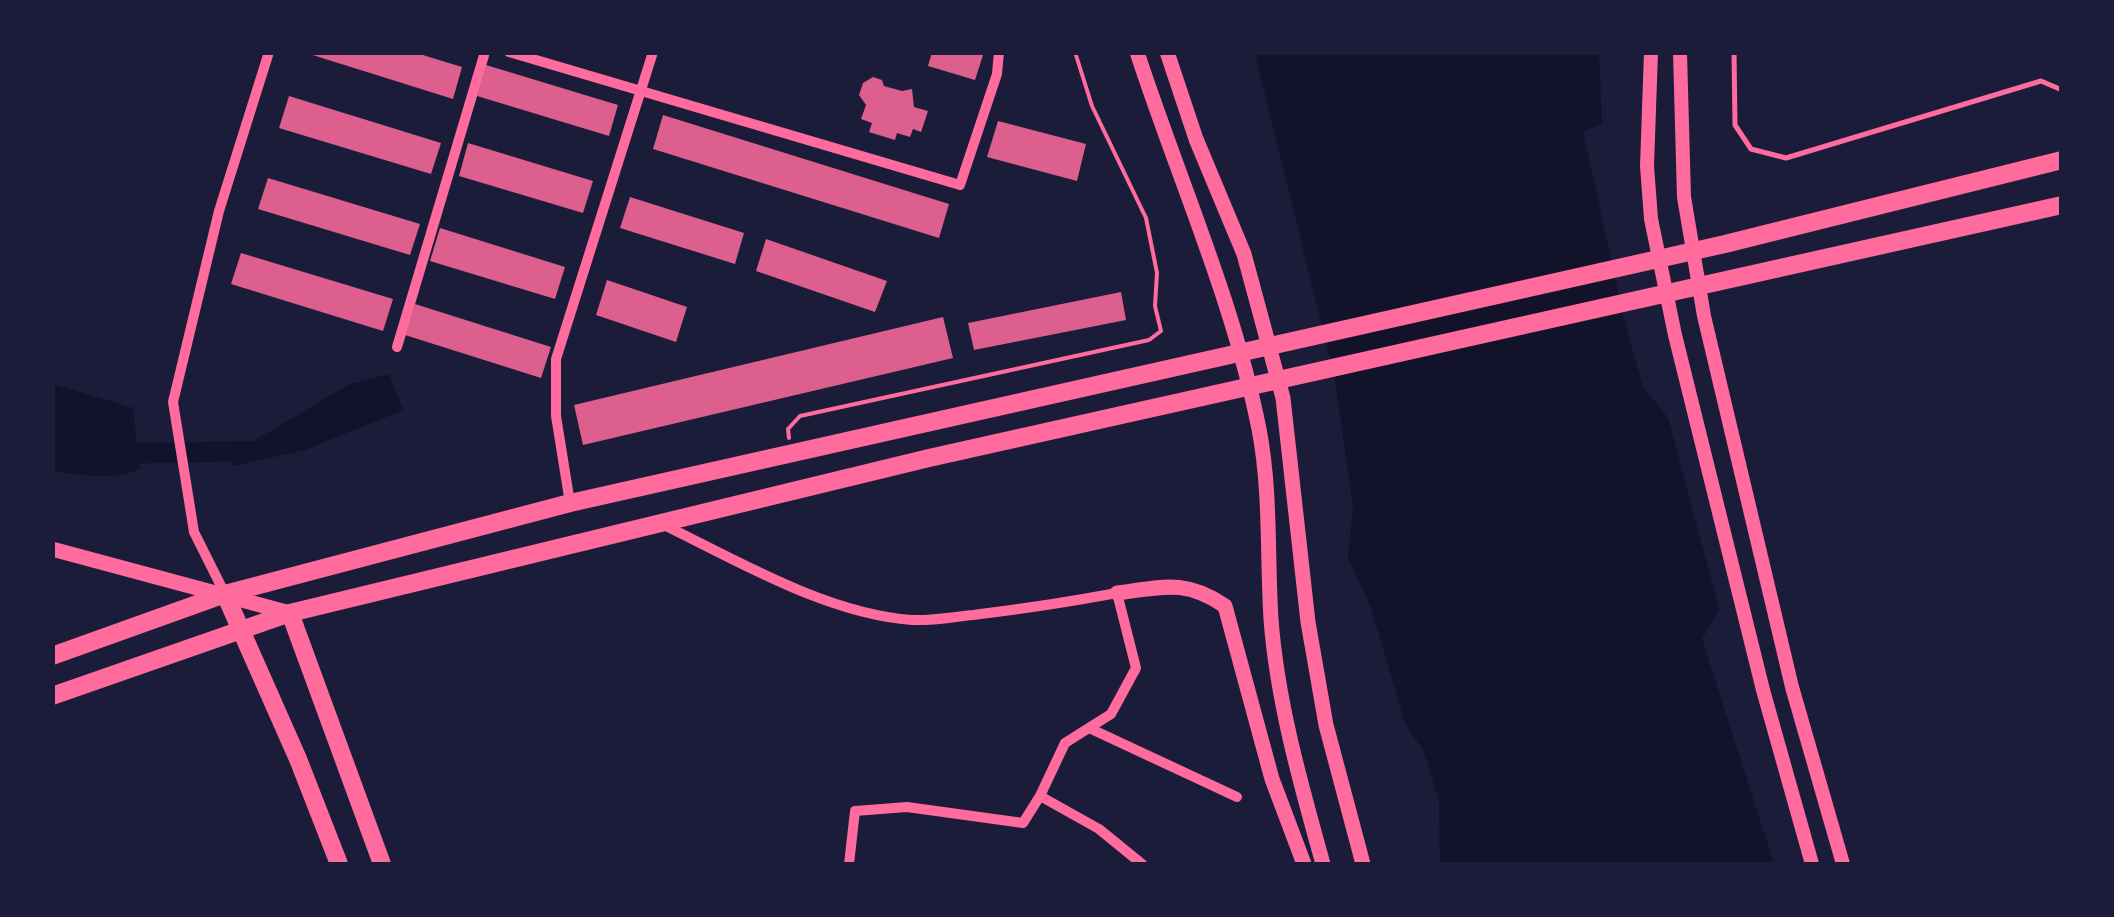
<!DOCTYPE html>
<html>
<head>
<meta charset="utf-8">
<style>
  body { margin:0 }
  #map { position:relative; width:2114px; height:917px; overflow:hidden; background:#1b1b3a; font-family:"DM Sans",sans-serif }
  canvas { display:block }
  .frame { position:absolute; inset:0; border:55px solid #1b1b3a; pointer-events:none }
</style>
</head>
<body>
<div id="map">
<canvas width="2114" height="917"></canvas>
<div class="frame"></div>
</div>
<script>
const context = document.querySelector('canvas').getContext('2d');
context.lineJoin = 'round';
function fill(path, color) {
  context.fillStyle = color;
  context.fill(path, 'evenodd');
}
function strokePath(path, color, width, dash) {
  context.strokeStyle = color;
  context.lineWidth = width;
  context.lineCap = dash ? 'butt' : 'round';
  context.setLineDash(dash || []);
  context.stroke(path);
}
const water = new Path2D(`
  M1255 53H1599L1602 124 1583 131 1624 319 1643 387 1668 418 1719 609 1702 639 1774 864H1440L1439 801 1424 752 1405 723 1371 608 1348 557 1353 507 1335 380Z
  M389 374 403 410 305 450 233 466 227 445 252 442 348 385Z
  M53 384 133 408 140 469C112 481 83 475 53 471Z`);
const canal = new Path2D(`
  M111 454 252 451`);
const building = new Path2D(`
  M303 52H413L462 67 453 99Z
  M932 52H984L975 80 928 66Z
  M486 65 618 105 609 136 477 96Z
  M873 77 882 80 884 86 902 91 912 89 914 107 928 111 921 132 913 129 910 137 897 133 895 140 869 132 872 123 861 119 866 105 859 95 863 83Z
  M289 96 441 143 431 174 279 128Z
  M663 115 949 204 939 238 653 149Z
  M998 121 1086 144 1077 181 987 157Z
  M468 143 593 181 583 213 459 176Z
  M268 178 420 224 410 255 258 209Z
  M630 197 744 233 735 264 620 228Z
  M440 228 565 267 555 299 430 261Z
  M766 239 887 281 875 312 756 271Z
  M241 253 393 299 383 331 231 284Z
  M607 280 687 307 676 342 596 315Z
  M1121 292 1126 320 974 350 968 323Z
  M415 304 551 347 541 378 405 335Z
  M943 317 953 358 583 445 574 405Z`);
const path = new Path2D(`
  M789 438 788 429 800 416 1149 340 1161 331 1155 306 1157 273 1146 218 1092 106 1075 52`);
const service = new Path2D(`
  M1734 52 1735 125 1751 149 1786 158 2041 81 2062 90`);
const minor = new Path2D(`
  M509 52 960 185 997 74 999 52
  M397 347 485 52
  M570 503 556 416V359L653 52
  M662 524C738 561 827 614 912 620 932 621 953 617 973 615 1022 609 1069 602 1117 593L1136 668 1111 714 1065 743 1040 796 1099 829 1142 864
  M225 594 194 532 173 402 219 211 269 52
  M1089 728 1237 797
  M849 864 855 811 907 807 1023 823 1040 796`);
const tertiary = new Path2D(`
  M1651 52 1647 166 1651 219 1675 335 1763 690 1812 864
  M1680 52 1684 197 1704 316 1792 687 1843 864`);
const secondary = new Path2D(`
  M1137 52C1178 178 1233 299 1259 429 1271 491 1267 556 1271 619 1277 701 1301 785 1323 864
  M1167 52 1196 139 1244 254 1283 398 1308 622 1326 725 1363 864
  M52 549 290 613
  M1117 593C1162 587 1186 579 1225 606L1272 779 1304 864`);
const primary = new Path2D(`
  M225 594 298 759 339 864
  M290 613 382 864`);
const trunk = new Path2D(`
  M52 656 225 594 570 503 1725 244 2062 160
  M52 696 290 613 929 458 2062 205`);
fill(water, '#12122b');
strokePath(canal, '#12122b', 20);
fill(building, '#dd5f8e');
strokePath(path, '#ff6b9d', 4);
strokePath(service, '#ff6b9d', 5);
strokePath(minor, '#ff6b9d', 10);
strokePath(tertiary, '#ff6b9d', 14);
strokePath(secondary, '#ff6b9d', 15);
strokePath(primary, '#ff6b9d', 18);
strokePath(trunk, '#ff6b9d', 18);
</script>
</body>
</html>
